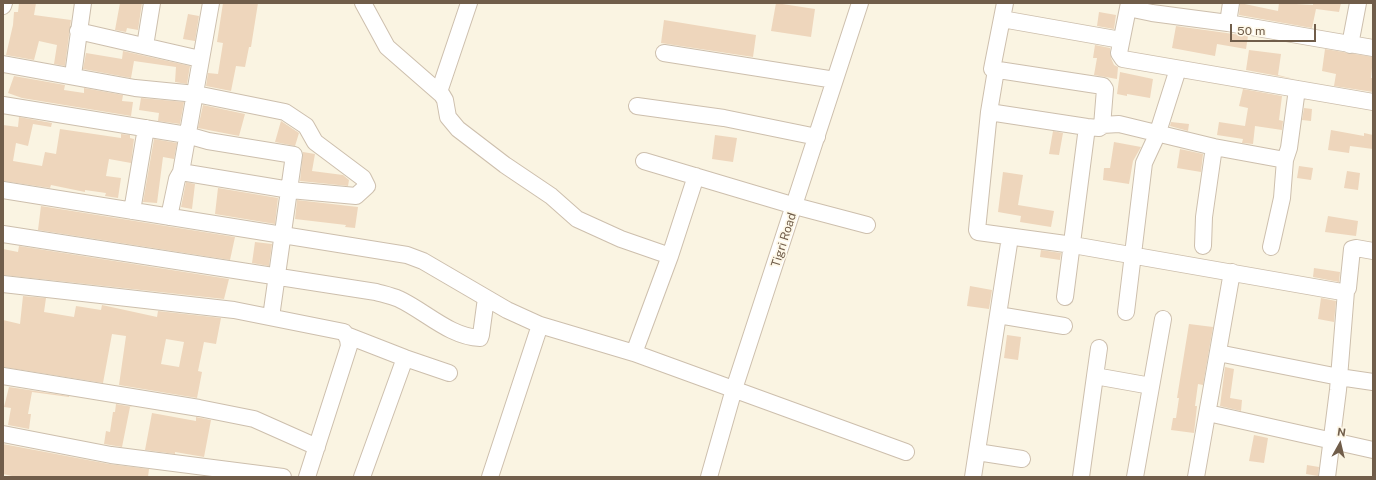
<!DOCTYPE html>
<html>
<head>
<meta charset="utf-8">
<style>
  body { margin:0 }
  #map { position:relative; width:1376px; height:480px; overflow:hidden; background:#faf4e2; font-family:"Public Sans",sans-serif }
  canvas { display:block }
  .frame { position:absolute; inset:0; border:4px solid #705d4a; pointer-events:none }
  .north { position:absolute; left:1320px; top:424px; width:40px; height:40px; -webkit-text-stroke:3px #fef8e8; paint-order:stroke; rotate:8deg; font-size:11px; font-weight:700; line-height:16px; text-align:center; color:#705d4a }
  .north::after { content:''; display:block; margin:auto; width:14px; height:18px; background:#705d4a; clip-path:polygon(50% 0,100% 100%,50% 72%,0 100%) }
  .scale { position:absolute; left:1230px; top:24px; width:86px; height:18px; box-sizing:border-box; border:2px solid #705d4a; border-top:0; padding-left:5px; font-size:12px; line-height:14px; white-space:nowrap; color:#705d4a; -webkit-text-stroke:3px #fef8e8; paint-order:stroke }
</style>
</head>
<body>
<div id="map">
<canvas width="1376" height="480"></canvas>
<div class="frame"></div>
<div class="north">N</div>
<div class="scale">50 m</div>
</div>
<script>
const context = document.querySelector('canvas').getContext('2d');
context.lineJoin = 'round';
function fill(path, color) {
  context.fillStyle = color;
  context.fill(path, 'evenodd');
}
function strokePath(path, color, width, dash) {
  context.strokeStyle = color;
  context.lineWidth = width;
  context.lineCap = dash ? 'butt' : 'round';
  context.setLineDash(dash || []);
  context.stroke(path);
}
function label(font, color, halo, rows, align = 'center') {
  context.font = font + ' "Public Sans",sans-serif';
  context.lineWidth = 3.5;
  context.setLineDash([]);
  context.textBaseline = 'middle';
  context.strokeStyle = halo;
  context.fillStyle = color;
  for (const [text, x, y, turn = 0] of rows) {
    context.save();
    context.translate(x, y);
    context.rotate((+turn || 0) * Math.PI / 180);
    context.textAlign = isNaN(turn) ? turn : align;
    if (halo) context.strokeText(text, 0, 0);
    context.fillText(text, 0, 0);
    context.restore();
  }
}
const building = new Path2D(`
  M19 3H36L34 15 71 20 65 66 54 64 57 45 39 41 34 60 6 55 13 25 14 12H18Z
  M120 3H142L138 30 127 28 126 32 115 30Z
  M223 3H258L251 47H249L245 67 236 66 231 91 206 86 208 73 218 74 223 43 217 42Z
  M776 3 815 9 811 37 771 31Z
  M1240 3 1278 11 1279 3 1313 5V3H1341L1339 12 1316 9 1312 28 1239 15Z
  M1099 12 1116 15 1114 29 1097 26Z
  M188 14 199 16 195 41 183 39Z
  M664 20 756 35 753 57 661 43Z
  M1176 26 1248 36 1246 49 1217 44 1215 56 1172 48Z
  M1095 45 1110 48 1111 58 1114 65 1118 67 1117 79 1094 75 1097 58H1093Z
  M1325 49 1373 57 1371 78H1373V92L1334 86 1336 74 1322 71Z
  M1249 50 1281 54 1278 75 1294 79 1246 70Z
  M123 51 190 66 187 84 175 82 176 67 134 61 131 78 83 69 86 53 122 59Z
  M1120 72 1153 79 1150 98 1127 94V96L1117 94Z
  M14 76 65 85 64 90 84 93V88L123 95 122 101 133 102 131 116 22 98 8 93Z
  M1243 89 1282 96 1279 120 1283 121 1282 130 1255 126 1253 144 1242 143 1243 139 1217 135 1219 122 1245 126 1248 108 1239 106Z
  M141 98 184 102 180 124 158 121 159 113 139 110Z
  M203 105 245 114 239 136 198 128Z
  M1304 108 1312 109 1311 121 1302 120Z
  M19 117 52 123 51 127 33 124 28 146 16 143 13 161 42 166 45 152 56 154 60 129 121 138V134L130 135V138L134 139 131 163 109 159 106 176 121 178 118 198 105 196 106 193 85 190V192L51 185 50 188 3 181V125L18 127Z
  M281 121 299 133 295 146 275 142Z
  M1171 122 1189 124 1188 131 1170 126Z
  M1331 130 1364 136V133L1373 135V149L1350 146 1349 153 1328 150Z
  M1053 131 1063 133 1059 155 1049 154Z
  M715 135 737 138 733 162 712 159Z
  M154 139 177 143 174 159 163 157 157 203 143 202Z
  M1114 142 1141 147 1133 161 1129 184 1103 180 1104 168H1110Z
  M1180 149 1203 154 1201 172 1177 168Z
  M303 152 315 154 312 171 343 175 349 180 348 186 300 181Z
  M1299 166 1313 168 1311 180 1297 178Z
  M1347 171 1360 173 1358 190 1344 188Z
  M1003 172 1023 175 1018 205 1054 211 1051 227 1020 222 1021 216 998 212Z
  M186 182 195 184 192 209 181 207Z
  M218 188 278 198 275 224 215 214Z
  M297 200 358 207 355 228 345 227 346 225 295 219Z
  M41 206 235 237 230 260 38 230Z
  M1328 216 1358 221 1356 236 1325 232Z
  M255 242 272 244 269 266 252 263Z
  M19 246 229 279 224 299 3 275V249L18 252Z
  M1041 250 1061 253 1060 260 1040 257Z
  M1314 268 1340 272 1339 282 1313 277Z
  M970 286 992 290 989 309 967 306Z
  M23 296 46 298 44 312 74 317 76 306 101 310 102 305 157 317 158 311 221 318 216 344 204 342 198 371 202 372 197 398 119 385 126 336 112 334 103 383 3 367V320L20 324ZM166 339 184 342 179 367 161 364Z
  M1321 298 1336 301 1334 322 1318 319Z
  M1189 324 1213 327 1203 385 1198 384 1195 406H1197L1194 433 1171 430 1173 418H1176L1179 398H1177Z
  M1007 335 1021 337 1018 360 1004 358Z
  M1225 367 1234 369 1230 398 1242 400 1241 411 1220 406Z
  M9 387 69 396V397L32 392 28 414H31L29 429 8 425 11 408 4 407Z
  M116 404 133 407H130L122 447 104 444 106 431 110 432 113 412H115Z
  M152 413 196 421V417L211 420 204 457 175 452V454L145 450Z
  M1254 435 1268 438 1264 463 1249 461Z
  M3 444 109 464 149 469 148 477H11L12 476 3 474Z
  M1307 465 1319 467 1318 476 1306 474Z`);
const minor = new Path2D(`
  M363 3 387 47 442 95 445 100 448 117 458 129 505 165 551 196 577 219 621 239 670 256
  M1129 3 1119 53 1123 59 1373 102
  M3 6 4 3
  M1128 8 1152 13 1228 23 1373 48
  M1002 19 1121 40
  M1228 23 1231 3
  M78 31 200 59
  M1350 45 1358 3
  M145 46 152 3
  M664 53 835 80
  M3 64 135 88 196 94 285 112 306 126 315 142 363 178 367 186 356 196 290 190 181 172
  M996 70 989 112 977 230 978 232 1073 245 1342 292 1346 291 1348 288 1352 249 1356 248 1373 251
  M73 75 83 3
  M439 92 469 3
  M3 105 187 135 208 141 294 155 271 317
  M637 106 724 118 817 137
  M989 112 1087 127 1099 128 1102 126 1105 89 1103 86 992 69 1005 3
  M1102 125 1119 124 1214 147 1285 160
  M644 161 795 206 867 225
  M3 190 407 255 423 261 507 310 540 325 634 353 906 452
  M132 211 146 128
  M169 217 177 179 181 172 211 3
  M3 234 376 292C383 294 392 296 399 299 425 311 450 337 480 338L481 335 486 298
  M1203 246 1204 217 1214 147
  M1271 247 1282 198 1285 160 1289 148 1297 89
  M3 284 234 310 344 332 348 339 349 346 307 477
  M1065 297 1087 127
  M1126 312 1144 163 1157 135 1178 69
  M998 315 1064 326
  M346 335 405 358 449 373
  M634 353 670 256 696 176
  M1218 353 1339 377 1373 382
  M3 376 199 408 254 419 317 447
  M1095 376 1099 348
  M1208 413 1373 450
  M3 434 111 455 283 477
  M977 452 1022 459
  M362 477 405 358
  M490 477 540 325
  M709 477 734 389 860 3
  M973 477 1010 237
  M1081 477 1095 376 1151 386
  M1135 477 1163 319
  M1196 477 1232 272
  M1327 477 1338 390 1346 291`);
const streetNames = [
  ["Tigri Road",784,240,-72]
];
fill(building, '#eed6bc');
strokePath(minor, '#cdbfad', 18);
strokePath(minor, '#fff', 16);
label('12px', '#705d4a', '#fef8e8', streetNames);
</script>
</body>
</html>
